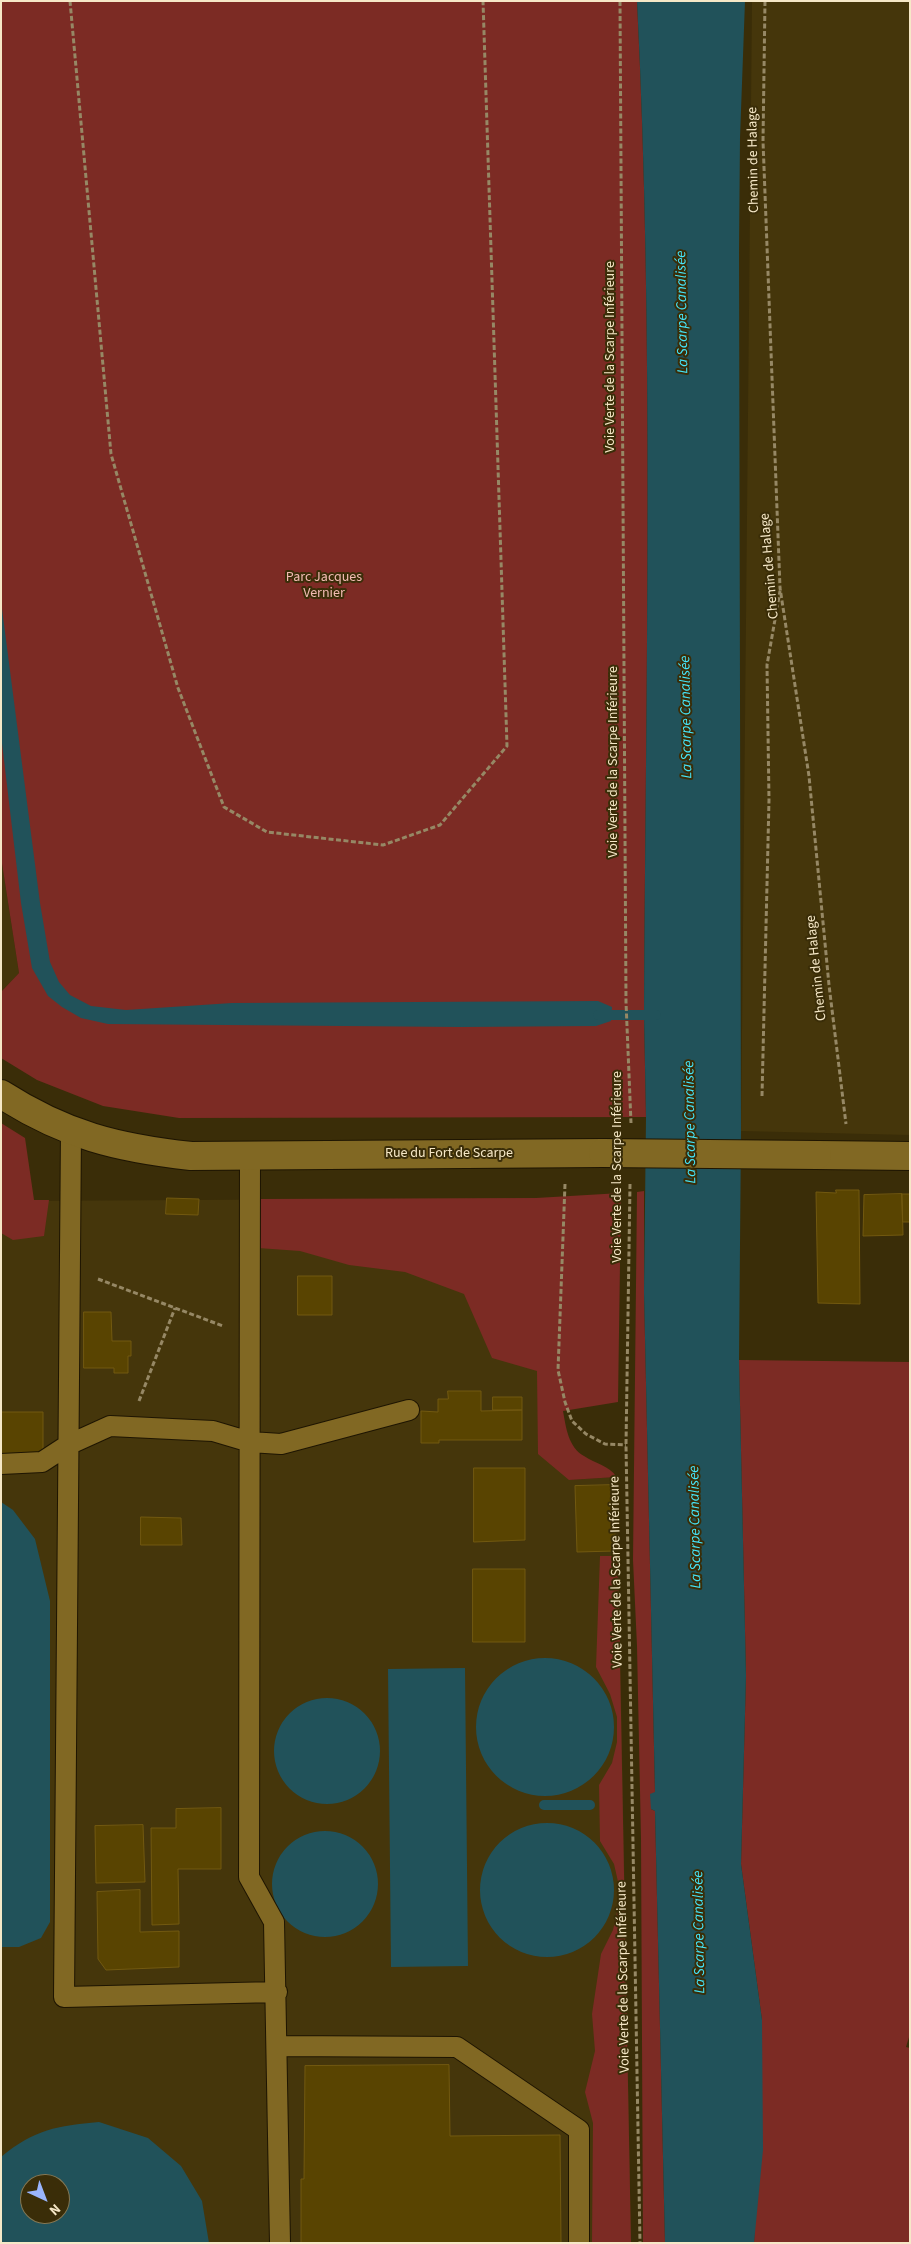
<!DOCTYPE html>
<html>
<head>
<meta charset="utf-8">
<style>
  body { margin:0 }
  #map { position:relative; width:911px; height:2244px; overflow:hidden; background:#3a2d08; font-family:"Source Sans 3",sans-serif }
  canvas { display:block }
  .frame { position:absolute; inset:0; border:2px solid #f6e8c7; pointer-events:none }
  .north { position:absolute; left:20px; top:2174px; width:50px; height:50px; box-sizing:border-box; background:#3a2d08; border:1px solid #857854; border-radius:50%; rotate:137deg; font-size:14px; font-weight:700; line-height:20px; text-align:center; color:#f6e8c7 }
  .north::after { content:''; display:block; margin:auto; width:18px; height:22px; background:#9ab5fd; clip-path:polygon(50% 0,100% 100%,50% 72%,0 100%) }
</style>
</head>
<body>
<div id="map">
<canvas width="911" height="2244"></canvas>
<div class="frame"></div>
<div class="north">N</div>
</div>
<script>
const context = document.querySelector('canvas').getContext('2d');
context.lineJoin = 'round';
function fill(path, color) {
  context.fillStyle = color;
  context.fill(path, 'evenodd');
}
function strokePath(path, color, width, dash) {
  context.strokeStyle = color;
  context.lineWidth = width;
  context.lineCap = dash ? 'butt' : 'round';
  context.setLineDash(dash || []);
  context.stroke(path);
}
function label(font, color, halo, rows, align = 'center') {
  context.font = font + ' "Source Sans 3",sans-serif';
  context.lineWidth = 4;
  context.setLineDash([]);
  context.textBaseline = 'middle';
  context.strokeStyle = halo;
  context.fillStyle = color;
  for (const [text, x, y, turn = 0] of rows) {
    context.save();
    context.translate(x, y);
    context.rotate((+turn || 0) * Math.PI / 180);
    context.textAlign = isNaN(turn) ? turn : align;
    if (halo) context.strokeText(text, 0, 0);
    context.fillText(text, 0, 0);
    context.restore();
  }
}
const built = new Path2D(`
  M752 1H910V1135L741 1131Z
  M1 857 19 973 1 992Z
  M1 1177 20 1201 536 1198 569 1480 617 1477 631 2243H1ZM30 2184H60V2214H30Z`);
const green = new Path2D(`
  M1 1H637C654 339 646 677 644 1015L646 1117 179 1118 103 1106 37 1080 1 1058V992L19 973 1 857Z
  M1 1123 25 1138 34 1200H49L44 1236 13 1240 1 1233Z
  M644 1191V1292L655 1792 651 1809 655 1811 665 2243H643L641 1839 637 1646 633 1560 637 1192Z
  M621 1193 618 1402 563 1411C566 1427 568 1447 584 1456 596 1464 608 1465 617 1477L569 1480 538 1454 537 1371 492 1358 464 1294 405 1272 349 1265 300 1251 258 1248 259 1199 536 1198Z
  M739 1360 910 1362V2034L906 2047 910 2048V2243H754L762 2020 741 1864 746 1676Z
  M600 1556H618L631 2243H592L593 2123 585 2092 595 2051 592 2014 601 1954 613 1930 618 1908 619 1886 614 1864 600 1841 599 1785 612 1763 617 1742V1717L610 1694 596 1667Z`);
const water = new Path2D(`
  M637 1H745L740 138 739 250 741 1131 739 1360 746 1676 741 1864 762 2020 763 2150 754 2243H665L655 1811 651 1809 650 1794 655 1792 644 1292 646 1117 644 1015C646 677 654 339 637 1Z
  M1 601 40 903 50 962 59 982 70 995 91 1006 126 1010 232 1003 598 1001 612 1007 611 1021 596 1026 461 1027 108 1024 81 1018 62 1007 48 996 32 968 21 903 1 735Z
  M1 1502 13 1510 35 1539 50 1601V1922L41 1938 19 1947H1Z
  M476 1727a69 69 0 1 1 138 0a69 69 0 1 1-138 0Z
  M465 1668 468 1966 391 1967 388 1669Z
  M274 1751a53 53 0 1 1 106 0a53 53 0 1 1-106 0Z
  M480 1890a67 67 0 1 1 134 0a67 67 0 1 1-134 0Z
  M272 1884a53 53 0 1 1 106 0a53 53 0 1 1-106 0Z
  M99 2122 148 2138 181 2166 202 2201 209 2243H1V2157C35 2129 57 2126 99 2122ZM30 2184H60V2214H30Z`);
const stream = new Path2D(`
  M598 1015H656
  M544 1805H590`);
const building = new Path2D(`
  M836 1190H859L860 1304 818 1303 816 1192 836 1193Z
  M902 1194 903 1235 863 1236 864 1195Z
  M902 1194H910V1222H903Z
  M167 1198 199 1199 198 1215 166 1214Z
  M298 1276H332V1315H298Z
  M84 1312H111L112 1341H131V1356H128V1373H114V1368H84Z
  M448 1391H481V1411L522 1410V1440H439V1443H421V1411L438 1412V1399H448Z
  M493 1397H522V1410H493Z
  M1 1412H43V1455L1 1456Z
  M474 1468H525V1540L474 1542Z
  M615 1485V1551L577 1552 575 1486Z
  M141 1517 181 1518 182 1545H141Z
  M473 1569H525V1642H473Z
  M221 1808V1869H178L179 1924 152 1925 151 1828H176V1809Z
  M143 1825 145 1882 96 1883 95 1826Z
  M140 1890V1932L179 1931V1967L106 1970 98 1959 97 1892Z
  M449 2065 450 2136 560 2135 561 2243H301V2179H304L305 2066Z`);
const path = new Path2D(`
  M70 1 111 454 178 688 224 807 267 832 383 845 440 825 507 746 483 1
  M620 1 626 1002 631 1123
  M765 1 763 141 780 588 809 776 829 985 846 1124
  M762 1096 769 800 767 665 780 591
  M565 1184 558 1370 565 1402 572 1421 586 1434 605 1444 626 1445
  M630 1184 626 1445 640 2243
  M98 1279 223 1326
  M139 1401 175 1308`);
const lane = new Path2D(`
  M71 1131 64 1997 277 1992
  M250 1155 249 1877 274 1922 280 2243
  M1 1464 42 1462 68 1445 110 1426 213 1431 250 1442 281 1444 409 1410
  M277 2046 457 2047 579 2130V2243`);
const secondary = new Path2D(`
  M1 1094C65 1135 117 1148 191 1156L603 1153
  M817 1155 910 1156`);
const secondaryBridge = new Path2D(`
  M603 1153 817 1155`);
const streetNames = [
  ["Chemin de Halage",754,160,-91],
  ["Voie Verte de la Scarpe Inférieure",611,357,-90],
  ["Chemin de Halage",770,566,-95],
  ["Voie Verte de la Scarpe Inférieure",614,762,-90],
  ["Chemin de Halage",817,968,-96],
  ["Rue du Fort de Scarpe",449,1154],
  ["Voie Verte de la Scarpe Inférieure",618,1167,-90],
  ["Voie Verte de la Scarpe Inférieure",617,1572,-91],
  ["Voie Verte de la Scarpe Inférieure",624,1977,-91]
];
const parkNames = [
  ["Parc Jacques",324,578],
  ["Vernier",324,594]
];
const waterNames = [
  ["La Scarpe Canalisée",683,312,-91],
  ["La Scarpe Canalisée",687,717,-91],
  ["La Scarpe Canalisée",691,1122,-91],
  ["La Scarpe Canalisée",696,1527,-91],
  ["La Scarpe Canalisée",700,1932,-91]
];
fill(built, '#45360b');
fill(green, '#7c2b24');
fill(water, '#21525a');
strokePath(stream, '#21525a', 10);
fill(building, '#594401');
strokePath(building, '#725910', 1);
strokePath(lane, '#1e1502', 22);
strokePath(secondary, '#1e1502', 30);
strokePath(path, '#968865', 3, [5, 2.5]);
strokePath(lane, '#816823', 20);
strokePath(secondary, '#816823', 28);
strokePath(secondaryBridge, '#1e1502', 30, []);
strokePath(secondaryBridge, '#816823', 28);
label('14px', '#f6e8c7', '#3a2d08', streetNames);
label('14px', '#f2bbb3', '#3a2d08', parkNames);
label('italic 15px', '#45e6fb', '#3a2d08', waterNames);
</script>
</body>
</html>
